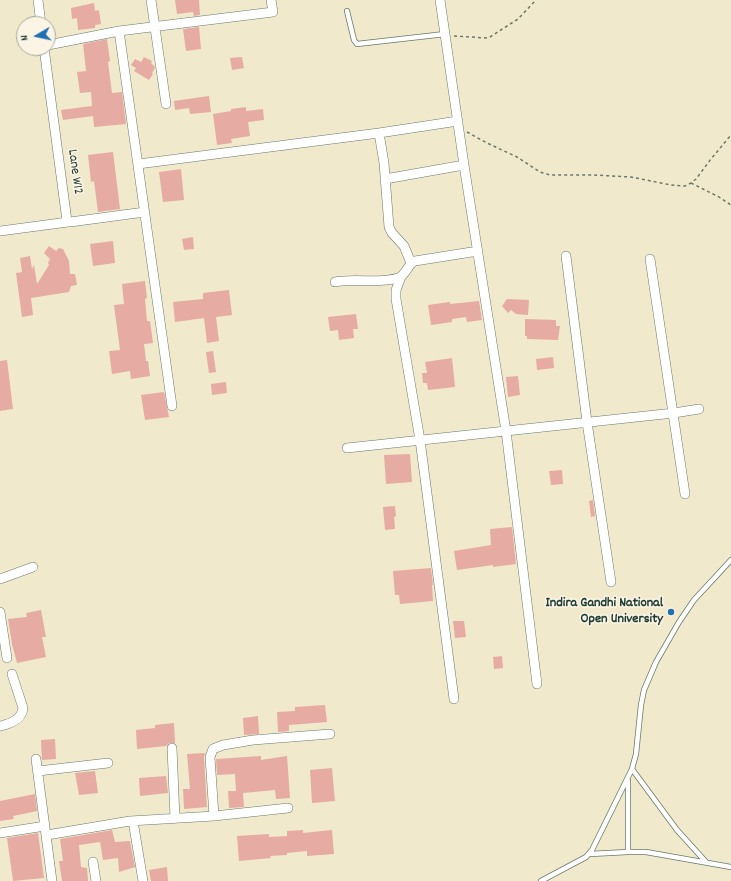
<!DOCTYPE html>
<html>
<head>
<meta charset="utf-8">
<style>
  body { margin:0 }
  #map { position:relative; width:731px; height:881px; overflow:hidden; background:#f1e9cc; font-family:Dekko,sans-serif }
  canvas { display:block }
  .north { position:absolute; left:16px; top:16px; width:40px; height:40px; box-sizing:border-box; background:#fcf5e5; border:1px solid #a4ab9e; border-radius:50%; rotate:261deg; font-size:11px; font-weight:700; line-height:16px; text-align:center; color:#1f3d34 }
  .north::after { content:''; display:block; margin:auto; width:14px; height:18px; background:#1f6fb2; clip-path:polygon(50% 0,100% 100%,50% 72%,0 100%) }
</style>
</head>
<body>
<div id="map">
<canvas width="731" height="881"></canvas>
<div class="north">N</div>
</div>
<script>
const context = document.querySelector('canvas').getContext('2d');
context.lineJoin = 'round';
function fill(path, color) {
  context.fillStyle = color;
  context.fill(path, 'evenodd');
}
function strokePath(path, color, width, dash) {
  context.strokeStyle = color;
  context.lineWidth = width;
  context.lineCap = dash ? 'butt' : 'round';
  context.setLineDash(dash || []);
  context.stroke(path);
}
function label(font, color, halo, rows, align = 'center') {
  context.font = font + ' Dekko,sans-serif';
  context.lineWidth = 3;
  context.setLineDash([]);
  context.textBaseline = 'middle';
  context.strokeStyle = halo;
  context.fillStyle = color;
  for (const [text, x, y, turn = 0] of rows) {
    context.save();
    context.translate(x, y);
    context.rotate((+turn || 0) * Math.PI / 180);
    context.textAlign = isNaN(turn) ? turn : align;
    if (halo) context.strokeText(text, 0, 0);
    context.fillText(text, 0, 0);
    context.restore();
  }
}
const building = new Path2D(`
  M175 0H199L200 15 194 16 193 12 177 14Z
  M94 3 95 11 99 10 101 24 95 25V28L78 30 77 18 72 19 71 8Z
  M199 27 201 49 186 51 183 29Z
  M107 39 110 61 108 62 112 93 122 92 126 124 94 127 93 116 63 120 61 110 92 106 91 92 80 93 77 72 86 71 83 44Z
  M144 57 152 61 151 63 154 66 155 68 152 73 153 74 149 80 134 71 136 68 131 65 135 59 141 62Z
  M242 57 244 68 232 70 230 58Z
  M209 96 211 112 190 114 189 108 175 110 174 101Z
  M246 107V111L263 109 264 120 248 122 250 136 231 139 232 143 217 145 213 114 231 111V109Z
  M113 152 120 209 98 212 94 181 91 182 88 155Z
  M181 169 184 200 163 202 159 172Z
  M193 237 194 249 184 250 182 239Z
  M113 241 115 263 93 266 90 244Z
  M49 246 56 251 59 248 63 249 69 261 70 274H75L77 285 71 286 69 292 31 298 33 315 22 317 16 273 22 272 20 258 30 256 32 269 34 265 37 284 49 265 48 263 50 259 44 253Z
  M145 281 147 298 145 299 147 321H150L153 343 144 344 146 361H148L150 376 131 379 130 371 112 374 109 351 120 350 114 305 124 304 122 284Z
  M229 290 232 315 216 317 219 341 207 343 204 318 175 322 173 302 203 299V293Z
  M507 299 529 300 528 315 516 314 511 310 508 313 502 306Z
  M479 301 482 320 467 322 466 317 452 319V322L431 325 428 305 450 302V304Z
  M356 314 358 329H353L354 338 339 340 338 330 330 331 328 317Z
  M525 319 556 320V326H560L558 340 527 339V336H525Z
  M213 351 216 372 209 373 206 352Z
  M553 357 554 368 537 370 536 359Z
  M452 358 455 387 428 390 427 383H423L422 373H427L425 362Z
  M7 360 13 409 0 411V361Z
  M518 376 520 395 508 397 506 377Z
  M226 382 227 393 212 395 211 384Z
  M164 392 169 417 145 420 141 395Z
  M410 454 412 482 386 484 384 455Z
  M562 470 563 484 551 485 549 471Z
  M593 500 595 516 591 517 589 501Z
  M395 506 396 516 394 517 395 529 385 530 383 507Z
  M512 527 516 564 493 567V565L457 570 454 551 491 545 490 529Z
  M431 568 433 585H432L433 601 400 604 399 595H395L393 571Z
  M41 610 46 637H42L46 657 17 663 12 644 8 619 27 617 26 613Z
  M453 621H464L466 637 455 638Z
  M502 656 503 668 494 669 493 657Z
  M325 705 327 722 289 725V731L278 732 277 712 295 711V707Z
  M258 716 259 734 244 735 243 718Z
  M174 723 175 743H169L166 746 137 749 136 730 155 728V725Z
  M55 739 56 759 42 760 41 740Z
  M205 753 204 757 207 807 184 809 183 789H190L187 754Z
  M261 756V760L287 756 290 798 276 799 275 790 243 793 244 807 229 808 228 791H236L235 774 217 775 216 759Z
  M332 768 335 801 312 803 310 770Z
  M95 771 98 793 79 795 75 773Z
  M166 776 168 793 140 796 139 778Z
  M35 794 37 811 13 816 14 819 0 821V801Z
  M112 830 115 842 130 841 135 867 119 872 118 858 103 860 100 842 79 845 81 867 87 868 88 881H62L59 861H63L60 839Z
  M303 830V833L332 830 334 854 307 856V851L287 853V855L270 856 271 858 239 861 237 836 269 834V837L287 836V831Z
  M38 833 44 878 13 881 7 838Z
  M167 867 168 881H151L149 870Z`);
const path = new Path2D(`
  M454 36 486 38 490 37 518 19 536 0
  M467 132 487 143 517 157 540 172 550 175H594L631 177 671 185 685 186 691 183 696 179 711 159 731 135
  M691 183 719 197 731 205`);
const lane = new Path2D(`
  M347 11 354 40 357 44 445 34
  M632 769 677 830 706 862
  M628 781V852
  M590 854 628 852H646L731 867
  M541 881 586 857 592 850 632 769 636 754 641 705 644 690 656 662 679 622 694 600 731 560`);
const street = new Path2D(`
  M38 0 41 24
  M151 0 166 104
  M440 0 464 165 506 431 537 684
  M119 31 172 406
  M48 45 119 31 273 12 271 0
  M44 48 67 221 70 222 145 212
  M379 133 384 163 389 227 392 233 404 246 411 263
  M138 164 379 133 458 121
  M385 179 464 165
  M0 231 68 222
  M566 256 587 422 611 582
  M650 259 685 494
  M401 277 396 290V299L420 440 454 699
  M335 282C356 278 378 284 398 278 407 275 407 264 415 261L478 251
  M347 448 674 413 699 409
  M0 579 33 567
  M0 612 7 658
  M0 726C10 724 22 719 23 708L12 674
  M172 748 175 818
  M36 759 52 881
  M38 771 108 763
  M214 816 210 757 213 749 223 745 253 740 330 734
  M133 821 143 881
  M0 833 45 826
  M47 835 130 821 214 816 288 808
  M93 862 96 881`);
const markers = [
  [671,612,4,"#1f6fb2"]
];
const streetNames = [
  ["Lane W12",74,172,82]
];
const poiNames = [
  ["Indira Gandhi National",663,604],
  ["Open University",663,620]
];
fill(building, '#e6aba2');
strokePath(lane, '#687969', 6);
strokePath(street, '#687969', 10);
strokePath(path, '#687969', 1.5, [3, 3]);
strokePath(lane, '#fff', 4.5);
strokePath(street, '#fff', 9);
for (const [x, y, r, color] of markers) {
  const dot = new Path2D();
  dot.arc(x, y, r, 0, 2 * Math.PI);
  context.fillStyle = color;
  context.fill(dot);
  strokePath(dot, '#fcf5e5', 1.5);
}
label('14px', '#1f3d34', '#fcf5e5', streetNames);
label('bold 14px', '#1f3d34', '#fcf5e5', poiNames, 'right');
</script>
</body>
</html>
